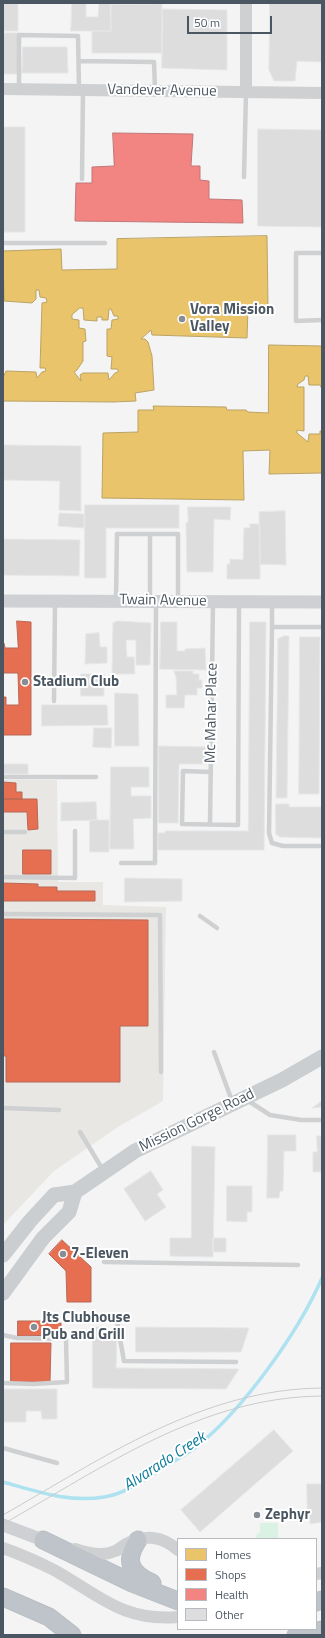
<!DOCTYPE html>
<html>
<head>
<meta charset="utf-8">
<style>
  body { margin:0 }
  #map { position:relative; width:325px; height:1638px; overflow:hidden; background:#f4f4f4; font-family:"Titillium Web",sans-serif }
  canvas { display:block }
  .frame { position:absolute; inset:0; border:4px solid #4a5661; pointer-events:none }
  .legend { position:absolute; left:177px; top:1538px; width:140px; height:92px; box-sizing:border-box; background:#fff; border:1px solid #b7bbc0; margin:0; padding:5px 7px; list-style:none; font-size:12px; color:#4a5661 }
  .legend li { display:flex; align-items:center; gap:8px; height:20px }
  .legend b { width:20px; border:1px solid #b7bbc0 }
  .scale { position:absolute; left:187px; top:16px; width:85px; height:18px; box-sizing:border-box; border:2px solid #4a5661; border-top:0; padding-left:5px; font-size:12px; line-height:14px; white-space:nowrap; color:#4a5661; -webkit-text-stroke:3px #fff; paint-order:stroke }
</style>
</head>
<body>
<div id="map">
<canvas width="325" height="1638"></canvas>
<div class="frame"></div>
<ul class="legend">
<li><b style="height:11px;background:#e9c46a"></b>Homes</li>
<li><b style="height:11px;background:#e76f51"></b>Shops</li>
<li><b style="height:11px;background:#f28482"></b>Health</li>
<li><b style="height:11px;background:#ddddde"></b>Other</li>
</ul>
<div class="scale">50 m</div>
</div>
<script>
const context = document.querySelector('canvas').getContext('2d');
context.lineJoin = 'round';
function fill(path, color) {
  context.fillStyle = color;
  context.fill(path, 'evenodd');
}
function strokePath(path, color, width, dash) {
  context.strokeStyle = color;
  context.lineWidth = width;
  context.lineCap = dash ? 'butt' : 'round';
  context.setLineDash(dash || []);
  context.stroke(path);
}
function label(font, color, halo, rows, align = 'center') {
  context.font = font + ' "Titillium Web",sans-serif';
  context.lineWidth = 4;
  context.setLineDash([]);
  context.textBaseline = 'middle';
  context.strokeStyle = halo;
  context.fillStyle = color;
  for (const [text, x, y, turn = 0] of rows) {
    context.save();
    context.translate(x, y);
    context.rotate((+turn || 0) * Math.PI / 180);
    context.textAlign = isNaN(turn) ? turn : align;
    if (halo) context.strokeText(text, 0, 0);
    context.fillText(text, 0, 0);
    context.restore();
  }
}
const commercial = new Path2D(`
  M3 780H57L58 882H103V905L166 907 163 1101 118 1127 54 1171 3 1225Z`);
const green = new Path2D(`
  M260 1523H278V1539H256V1535L260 1532Z`);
const homes = new Path2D(`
  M267 236 268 307 248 308 247 338 152 335 151 330 141 339H145L148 342 152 356 154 390 135 393 136 401 113 402 3 401V378L6 371 36 372 37 378 42 372 46 371 45 368H40L42 303 47 302 46 298 40 297 39 290H36V299L32 303 4 301 3 251 61 249 62 270 117 269V239ZM80 308H83L84 320 97 321V317H102V320H108L109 309H111L114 316H118V319L112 320 111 329H107V356L112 357 111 369H118V372L115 373 109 380 108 373H83L80 375 81 381 74 372 77 370 83 361V342L86 341 85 329 79 328V320L72 319V315Z
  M269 345 322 346V389L320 385H309L308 376H305L304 380 298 384 297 387H304V431L297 430V433L308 442 309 434H320V431H322V473L269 474 270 450 243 451 244 500 102 498 103 433 138 432V410H154L153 406 226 407 227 410H246L248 412 268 413Z`);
const shops = new Path2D(`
  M17 621 31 622V735H3V697H6V705H19L18 673H3V643H4L5 648H18Z
  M3 782 16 783V792H22V799H3Z
  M3 799H37L38 829 28 830 27 812H3Z
  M23 850H51V874H23Z
  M3 883 38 884V887H57V891H95V901H3Z
  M3 919 148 920V1026H120V1082H6V1056H3Z
  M62 1240 91 1267V1302H67L66 1271 49 1254Z
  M18 1321H50V1324L61 1323V1335L18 1336Z
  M11 1343H51L50 1382H11Z`);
const health = new Path2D(`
  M113 133 193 134 191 166H200V180L209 181V199L242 200 243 223 75 221 76 183H92V167L114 166Z`);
const stream = new Path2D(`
  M3 1482C36 1491 69 1503 104 1497 124 1494 141 1482 158 1471 170 1463 184 1456 196 1447 243 1410 298 1333 322 1278`);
const building = new Path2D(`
  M3 3H18V31H3Z
  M72 3H86V17H98L99 3H110L111 31H71Z
  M270 3H322V62L297 61 295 81H274L269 70Z
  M162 4V53H92V31H111V5Z
  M163 9 227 10V70L162 68Z
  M4 33H18V74H3Z
  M23 47H67L68 73H22Z
  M3 127H25V232H3Z
  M258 129 322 130V227L258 226Z
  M3 445 81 446V511L59 510 60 481 3 480Z
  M85 505H179V528H106V578H85Z
  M188 507H231L230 520 214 519 213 572H187L186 523 188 522Z
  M285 511 286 565 260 564 259 512Z
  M60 513 84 514V528L58 526 59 515Z
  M250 524H258L260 527V579H227V564H230V559L243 560 244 528H250Z
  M3 539 80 540 79 576 3 575Z
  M118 621 151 623 150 665H136V640H126L127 657H134L135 674H112L113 623Z
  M161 622H177V651H185V649L205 648 206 670 160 669Z
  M250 622H266L264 850H158V833H165V831H248Z
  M99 633 100 647H107V663L85 664 86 634Z
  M284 636H289L287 798H276L278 639Z
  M300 637H320L319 794H299Z
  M174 671H193V674H199V680H202V688H197V695H185L184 708H166V695H177L176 677Z
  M81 674H104V696H81Z
  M115 693 138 694 139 746H115Z
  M42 705H107L108 725 42 726Z
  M94 728H112L111 748 93 747Z
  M159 746 207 747V764H179L178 823H159Z
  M3 764H28V774H3Z
  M111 767H149V787H131V796H151V818L133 819 134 849H110Z
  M96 802 97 820 61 821V803Z
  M276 804H289V807H322V838L280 837 276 834Z
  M90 820H109V852H90Z
  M125 878 182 879V901L125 902Z
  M322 1101V1107L312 1108 316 1105Z
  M268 1135H296V1151H284L283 1191H280L279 1198H267Z
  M317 1136H322V1172H313V1152H317Z
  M192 1146 215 1147 213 1257 170 1256V1238H191Z
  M151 1171 163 1190 157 1194 166 1207 145 1221 124 1189Z
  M227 1186H252V1212H247V1222L227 1221Z
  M213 1238H226V1252H213Z
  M93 1327H104V1336H117L116 1368 239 1369 226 1389 93 1388Z
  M136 1327 249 1328 241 1352H136Z
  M3 1389H57V1419H42L41 1411H26V1422H3Z
  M274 1430 293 1451 200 1532 181 1510Z
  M307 1484H322V1522L310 1524V1519H304V1510H307Z`);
const service = new Path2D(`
  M79 61 154 62 155 90
  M19 88V35L78 36 79 88
  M244 177 246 92
  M82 179 83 90
  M3 243H105
  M322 253H296V321L322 320
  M116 599 117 534H178V601
  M150 600V534
  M272 627V603
  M322 627H272L269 833 272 843 283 846H322
  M54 701 55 602
  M211 772 183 771 182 824 238 825 239 603
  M3 777H96
  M210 824 213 602
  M3 832H25
  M121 863H155L156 603
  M3 877 75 878V831
  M3 914 160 915 161 1072
  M200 916 217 928
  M214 1052 232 1101
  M247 1100 270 1115 301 1120H322
  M3 1108 59 1110
  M80 1132 103 1170
  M104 1262 298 1265
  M117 1322 124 1361 236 1362
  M3 1335 17 1338 66 1339 67 1382 33 1384 3 1383
  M3 1448 57 1463`);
const tertiary = new Path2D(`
  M246 3V92
  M3 89 322 93
  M3 1548C20 1554 38 1562 54 1570 99 1595 123 1622 178 1617
  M75 1549C88 1553 103 1557 115 1551 119 1550 122 1546 126 1544 145 1535 161 1535 178 1550
  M316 1574 322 1573`);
const secondary = new Path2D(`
  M3 601 322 602
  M3 1525 43 1540`);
const primary = new Path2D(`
  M3 1255 30 1221 54 1195 75 1192 135 1151 282 1080 322 1057
  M3 1293 43 1238 69 1212 75 1192`);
const motorway = new Path2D(`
  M43 1540 132 1583 178 1601
  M138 1540C124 1561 130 1573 152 1583
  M3 1597 49 1617 72 1635
  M316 1602 322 1600
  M296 1635 322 1630`);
const tram = new Path2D(`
  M3 1515C103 1458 202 1389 322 1388
  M3 1524C104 1467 201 1397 322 1396`);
const markers = [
  [182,319,4,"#868d94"],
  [25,682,4,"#868d94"],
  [63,1254,4,"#868d94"],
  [34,1327,4,"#868d94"],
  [257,1515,4,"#868d94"]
];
const streetNames = [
  ["Vandever Avenue",162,91,1],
  ["Twain Avenue",163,601,1],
  ["Mc Mahar Place",212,713,-89],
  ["Mission Gorge Road",197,1121,-26]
];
const poiNames = [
  ["Vora Mission",190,310],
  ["Valley",190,327],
  ["Stadium Club",33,682],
  ["7-Eleven",71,1254],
  ["Jts Clubhouse",42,1318],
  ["Pub and Grill",42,1335],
  ["Zephyr",265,1515]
];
const waterNames = [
  ["Alvarado Creek",165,1462,-33]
];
fill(commercial, '#e8e7e3');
fill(green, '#d9f2e3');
fill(homes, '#e9c46a');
strokePath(homes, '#b9a367', 1);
fill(shops, '#e76f51');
strokePath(shops, '#b86856', 1);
fill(health, '#f28482');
strokePath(health, '#c07678', 1);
strokePath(stream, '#aee2f0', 3.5);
fill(building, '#ddddde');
strokePath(building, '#e5e6e7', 1);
strokePath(motorway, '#b9bec3', 19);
strokePath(service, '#ced0d2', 4.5);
strokePath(tertiary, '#ced0d2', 12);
strokePath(secondary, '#ced0d4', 13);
strokePath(primary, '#caced1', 15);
strokePath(motorway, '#bec4c9', 17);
strokePath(tram, '#c9cacc', 1);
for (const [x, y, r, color] of markers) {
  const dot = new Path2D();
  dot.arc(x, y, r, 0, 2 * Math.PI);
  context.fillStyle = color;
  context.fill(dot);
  strokePath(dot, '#fff', 1.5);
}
label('15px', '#4a5661', '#fff', streetNames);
label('bold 15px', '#4a5661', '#fff', poiNames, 'left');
label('italic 16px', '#0c7c9b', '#fff', waterNames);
</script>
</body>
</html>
